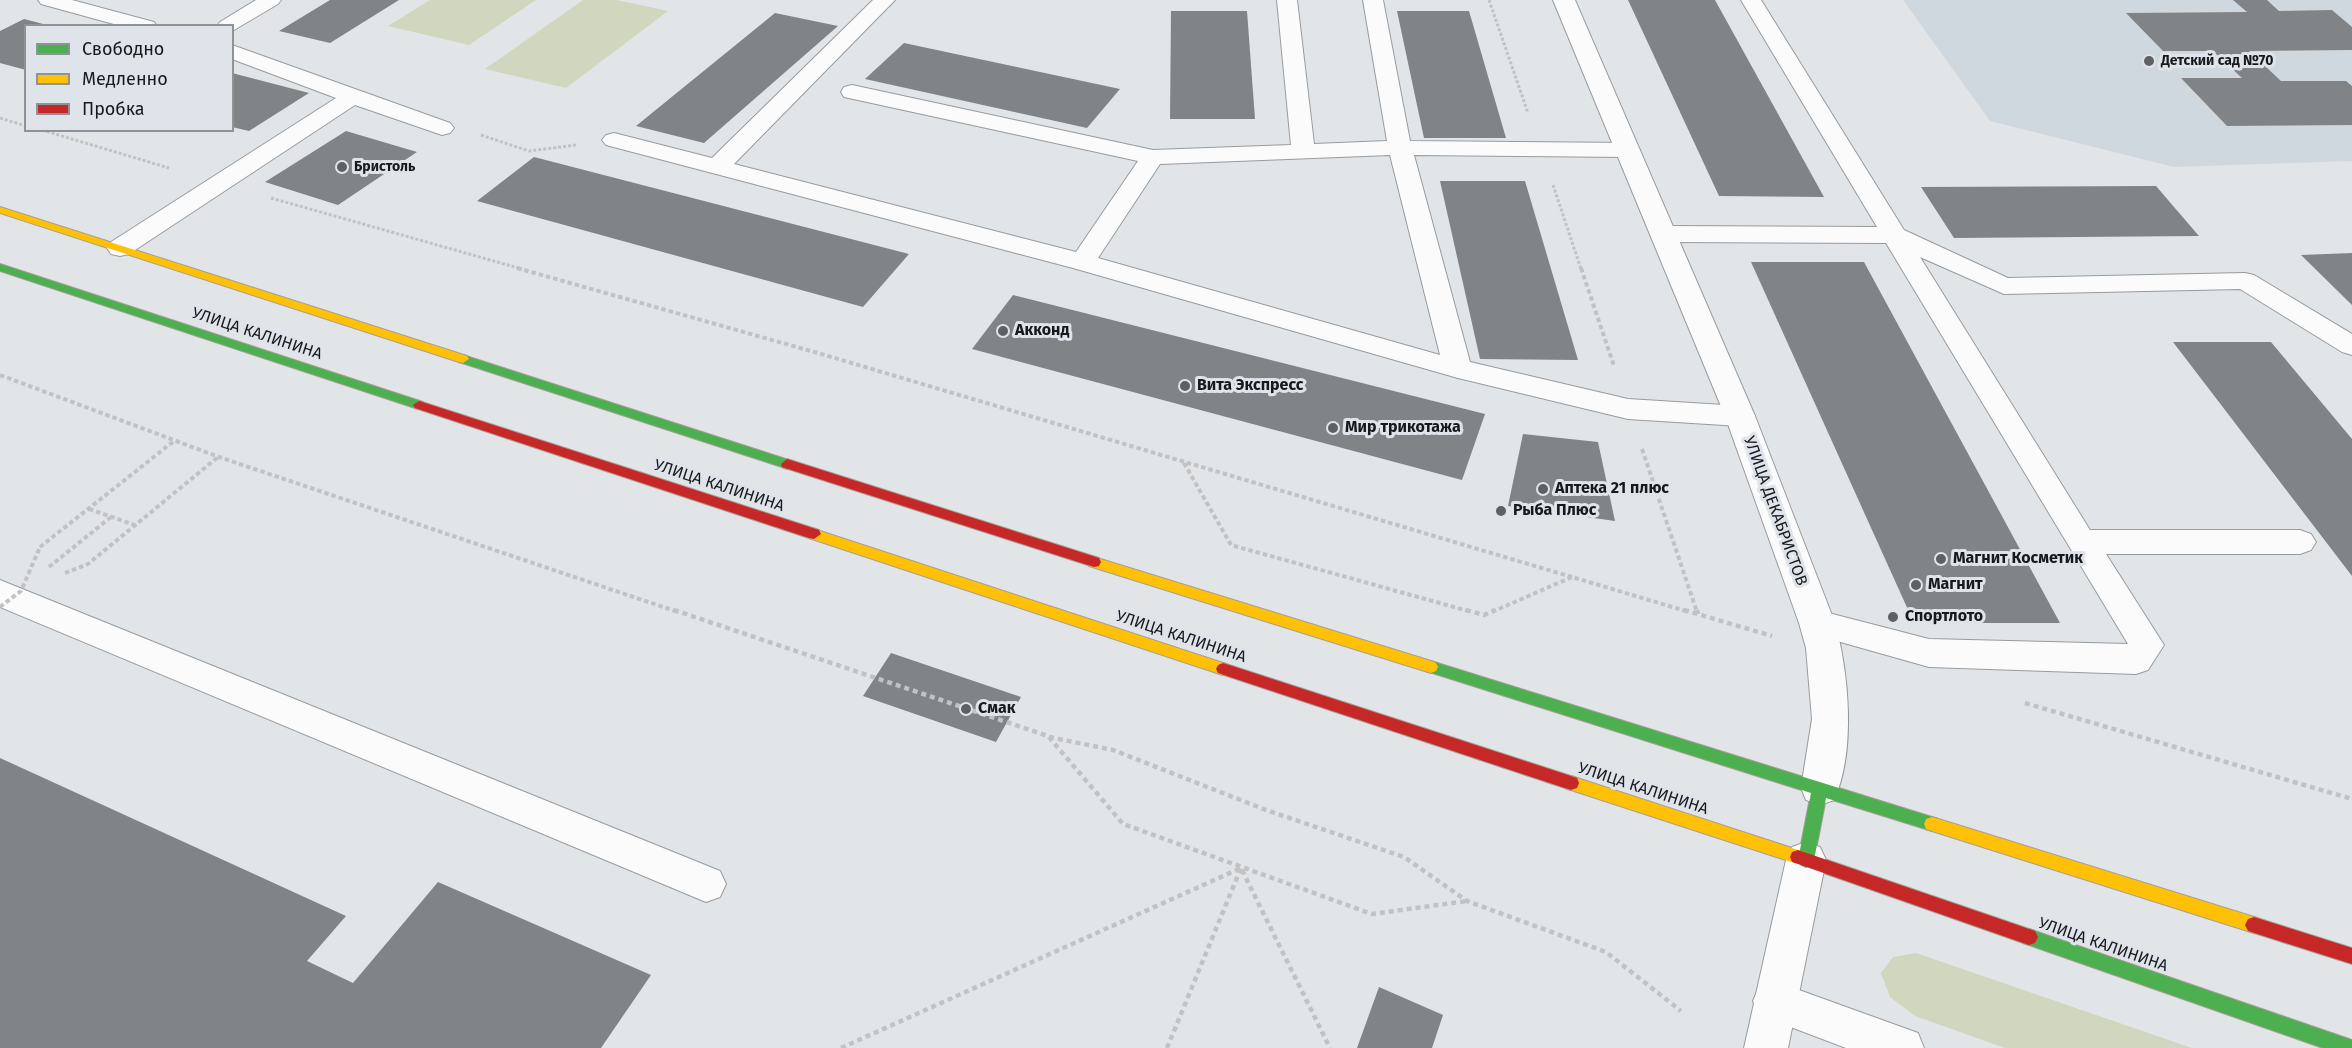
<!DOCTYPE html>
<html>
<head>
<meta charset="utf-8">
<style>
  body { margin:0 }
  #map { position:relative; width:2352px; height:1048px; overflow:hidden; background:#e2e5e8; font-family:"Fira Sans",sans-serif }
  canvas { display:block }
  .legend { position:absolute; left:24px; top:24px; width:210px; height:108px; box-sizing:border-box; background:#dfe4eb; border:2px solid #8f9398; margin:0; padding:8px 10px; list-style:none; font-size:18px; color:#17191b }
  .legend li { display:flex; align-items:center; gap:12px; height:30px }
  .legend b { width:30px; border:2px solid #8f9398 }
</style>
</head>
<body>
<div id="map">
<canvas width="2352" height="1048"></canvas>
<ul class="legend">
<li><b style="height:8px;background:#4caf50"></b>Свободно</li>
<li><b style="height:8px;background:#ffc107"></b>Медленно</li>
<li><b style="height:8px;background:#c62828"></b>Пробка</li>
</ul>
</div>
<script>
const context = document.querySelector('canvas').getContext('2d');
context.lineJoin = 'round';
function fill(path, color) {
  context.fillStyle = color;
  context.fill(path, 'evenodd');
}
function strokePath(path, color, width, dash) {
  context.strokeStyle = color;
  context.lineWidth = width;
  context.lineCap = dash ? 'butt' : 'round';
  context.setLineDash(dash || []);
  context.stroke(path);
}
function label(font, color, halo, rows, align = 'center') {
  context.font = font + ' "Fira Sans",sans-serif';
  context.lineWidth = 6;
  context.setLineDash([]);
  context.textBaseline = 'middle';
  context.strokeStyle = halo;
  context.fillStyle = color;
  for (const [text, x, y, turn = 0] of rows) {
    context.save();
    context.translate(x, y);
    context.rotate((+turn || 0) * Math.PI / 180);
    context.textAlign = isNaN(turn) ? turn : align;
    if (halo) context.strokeText(text, 0, 0);
    context.fillText(text, 0, 0);
    context.restore();
  }
}
const built = new Path2D(`
  M1903 0H2352V161L2174 167 1990 121Z`);
const green = new Path2D(`
  M430 0H536L469 45 388 26Z
  M583 0H617L668 11 566 88 485 69Z
  M1916 953 2192 1048H2005L1915 1016 1890 997 1881 973 1893 957Z`);
const building = new Path2D(`
  M330 0H399L330 43 279 31Z
  M1628 0H1715L1824 197 1719 196Z
  M2233 0H2267L2279 11 2332 10 2352 27V50L2249 51 2281 81H2346L2352 86V125L2227 126 2181 78H2242L2213 51H2163L2126 13 2247 12Z
  M1171 11H1247L1255 119H1170Z
  M1397 11H1469L1506 138H1424Z
  M775 13 838 26 704 143 636 126Z
  M24 19 47 25 26 26V70L0 63V31Z
  M904 43 1120 89 1087 128 865 79Z
  M232 73 309 93 249 131 232 127Z
  M346 131 417 152 338 205 265 182Z
  M534 157 909 254 863 307 477 201Z
  M1440 181H1525L1578 360 1480 359Z
  M2156 186 2199 236 1954 238 1921 187Z
  M2352 253V305L2301 255Z
  M1751 262H1864L2060 623H1914Z
  M1013 295 1485 414 1462 480 972 349Z
  M2173 342H2271L2352 439V576Z
  M1523 434 1598 442 1615 521 1508 506Z
  M891 653 1021 697 996 742 863 696Z
  M0 758 346 916 307 961 353 983 438 882 651 975 601 1048H0Z
  M1379 987 1443 1015 1432 1048H1357Z`);
const pathFar2 = new Path2D(`
  M1489 0 1528 113
  M0 118 26 126
  M42 130 169 168
  M481 135 529 151 576 145
  M1553 185 1581 269
  M271 198 522 269`);
const pathFar1 = new Path2D(`
  M517 268 818 353 1572 577
  M1581 268 1614 366
  M0 375 219 457 678 612
  M1642 449 1697 612
  M1184 463 1231 545 1472 612
  M89 509 135 525
  M40 547 174 441
  M49 567 111 517
  M65 573 88 564 218 457
  M1492 612 1572 577 1689 612`);
const path = new Path2D(`
  M674 610 1048 736 1123 824 1372 914 1467 901
  M1466 610 1484 615 1495 610
  M1684 610 1772 636
  M1697 610 1698 614
  M2025 703 2352 799
  M1049 737 1113 750 1266 810 1404 857 1467 901 1606 952 1681 1011
  M841 1048 1241 868 1330 1048
  M1167 1048 1241 868`);
const lane = new Path2D(`
  M38 0H72L154 22 157 26H121L41 4Z
  M256 0H281L278 4 234 30 232 31V26H217L220 22Z
  M873 0H895L734 164 1076 252 1138 161 844 97 841 92 844 87 852 85 1153 150 1291 145 1277 0H1297L1314 144 1387 141 1363 0H1383L1410 141 1628 143 1636 145 1640 150 1636 155 1628 157 1414 155 1470 362 1628 399 1740 406 1750 409 1755 416 1750 423 1740 426 1628 419 1458 378 1073 268 606 145 602 140 606 135 614 133 712 158ZM1390 155 1440 355 1098 258 1160 164Z
  M1741 0H1761L1904 230 2008 278 2245 273 2254 275 2352 334V355L2342 352 2240 289 2004 294 1920 257 2090 530H2300L2311 534 2316 542 2311 550 2300 554H2106L2164 645 2148 670 2136 674 1929 667 1805 632 1800 623 1805 614 1817 610 1929 639 2128 644 1886 243 1663 242 1654 239 1650 234 1654 229 1663 226 1877 227Z
  M232 45 450 123 454 128 450 133 442 135 355 105 129 254 120 256 111 254 107 248 111 242 336 98 232 59Z
  M0 580 720 871 726 884 720 897 706 902 0 607Z
  M1774 981 1918 1033 1924 1048H1846L1759 1015 1753 1001 1759 987Z`);
const street = new Path2D(`
  M1553 0H1575L1755 416 1835 623C1849 673 1856 752 1834 800L1820 805 1806 800 1801 788 1812 719 1806 648 1799 623 1725 416Z
  M1806 842 1820 847 1826 860 1788 1048H1744L1786 860 1792 847Z`);
const fast = new Path2D(`
  M0 264 423 402 425 405 419 409 415 408 0 271Z
  M463 355 792 461 793 464 787 469 782 467 459 362 457 359Z
  M1431 661 1932 817 1938 819 1940 824 1938 829 1932 831 1826 798 1814 860 1812 865 1806 868 1800 865 1798 860 1811 793 1426 671 1424 667 1426 663Z
  M2029 929 2349 1039 2352 1040V1048H2323L2029 945 2023 943 2020 937 2023 931Z`);
const slow = new Path2D(`
  M0 207 467 356 469 359 463 363 459 362 0 213Z
  M814 529 1223 663 1228 665 1230 669 1228 673 1223 675 809 538 807 534Z
  M1094 557 1431 661 1436 663 1438 667 1436 671 1431 673 1089 566 1087 562 1089 558Z
  M1571 776 1798 850 1804 852 1806 857 1804 862 1798 864 1571 790 1565 788 1563 783 1565 778Z
  M1932 817 2254 917 2260 919 2263 925 2260 931 2254 933 1932 831 1926 829 1924 824 1926 819Z`);
const jam = new Path2D(`
  M419 401 819 530 821 534 814 539 809 538 415 408 413 405Z
  M787 459 1099 558 1101 562 1099 566 1094 567 782 467 781 464Z
  M1223 663 1571 776 1577 778 1579 783 1577 788 1571 790 1218 673 1216 669 1218 665Z
  M1798 850 2029 929 2035 931 2038 937 2035 943 2029 945 1798 864 1792 862 1790 857 1792 852Z
  M2254 917 2352 948V964L2248 931 2245 925 2248 919Z`);
const pathBridge = new Path2D(`
  M0 607 21 591 40 547`);
const markers = [
  [2149,61,6,"#5e6063"],
  [342,167,6,"#5e6063"],
  [1003,331,6,"#5e6063"],
  [1185,386,6,"#5e6063"],
  [1333,428,6,"#5e6063"],
  [1543,489,6,"#5e6063"],
  [1501,511,6,"#5e6063"],
  [1941,559,6,"#5e6063"],
  [1916,585,6,"#5e6063"],
  [1893,617,6,"#5e6063"],
  [966,709,6,"#5e6063"]
];
const farPoinames = [
  ["Детский сад №70",2161,61],
  ["Бристоль",354,167]
];
const poiNames = [
  ["Акконд",1015,331],
  ["Вита Экспресс",1197,386],
  ["Мир трикотажа",1345,428],
  ["Аптека 21 плюс",1555,489],
  ["Рыба Плюс",1513,511],
  ["Магнит Косметик",1953,559],
  ["Магнит",1928,585],
  ["Спортлото",1905,617],
  ["Смак",978,709]
];
const streetNames = [
  ["УЛИЦА КАЛИНИНА",257,334,18],
  ["УЛИЦА КАЛИНИНА",719,486,18],
  ["УЛИЦА ДЕКАБРИСТОВ",1775,511,70],
  ["УЛИЦА КАЛИНИНА",1181,637,18],
  ["УЛИЦА КАЛИНИНА",1643,789,18],
  ["УЛИЦА КАЛИНИНА",2103,945,19]
];
fill(built, '#d0d8df');
fill(green, '#d0d7be');
fill(building, '#818486');
strokePath(lane, '#989b9d', 2);
strokePath(street, '#989b9d', 2);
strokePath(fast, '#a89e96', 2);
strokePath(slow, '#a89e96', 2);
strokePath(jam, '#a89e96', 2);
strokePath(pathFar2, '#c2c2c3', 3, [3, 2]);
strokePath(pathFar1, '#c2c2c3', 4, [4.5, 3]);
strokePath(path, '#c2c2c3', 4.5, [5, 4]);
fill(lane, '#fbfbfc');
fill(street, '#fbfbfc');
fill(fast, '#4caf50');
fill(slow, '#ffc107');
fill(jam, '#c62828');
strokePath(pathBridge, '#c2c2c3', 4, [4.5, 3]);
for (const [x, y, r, color] of markers) {
  const dot = new Path2D();
  dot.arc(x, y, r, 0, 2 * Math.PI);
  context.fillStyle = color;
  context.fill(dot);
  strokePath(dot, '#dfe4eb', 2);
}
label('bold 14px', '#17191b', '#dfe4eb', farPoinames, 'left');
label('bold 16px', '#17191b', '#dfe4eb', poiNames, 'left');
label('16px', '#17191b', '#dfe4eb', streetNames);
</script>
</body>
</html>
